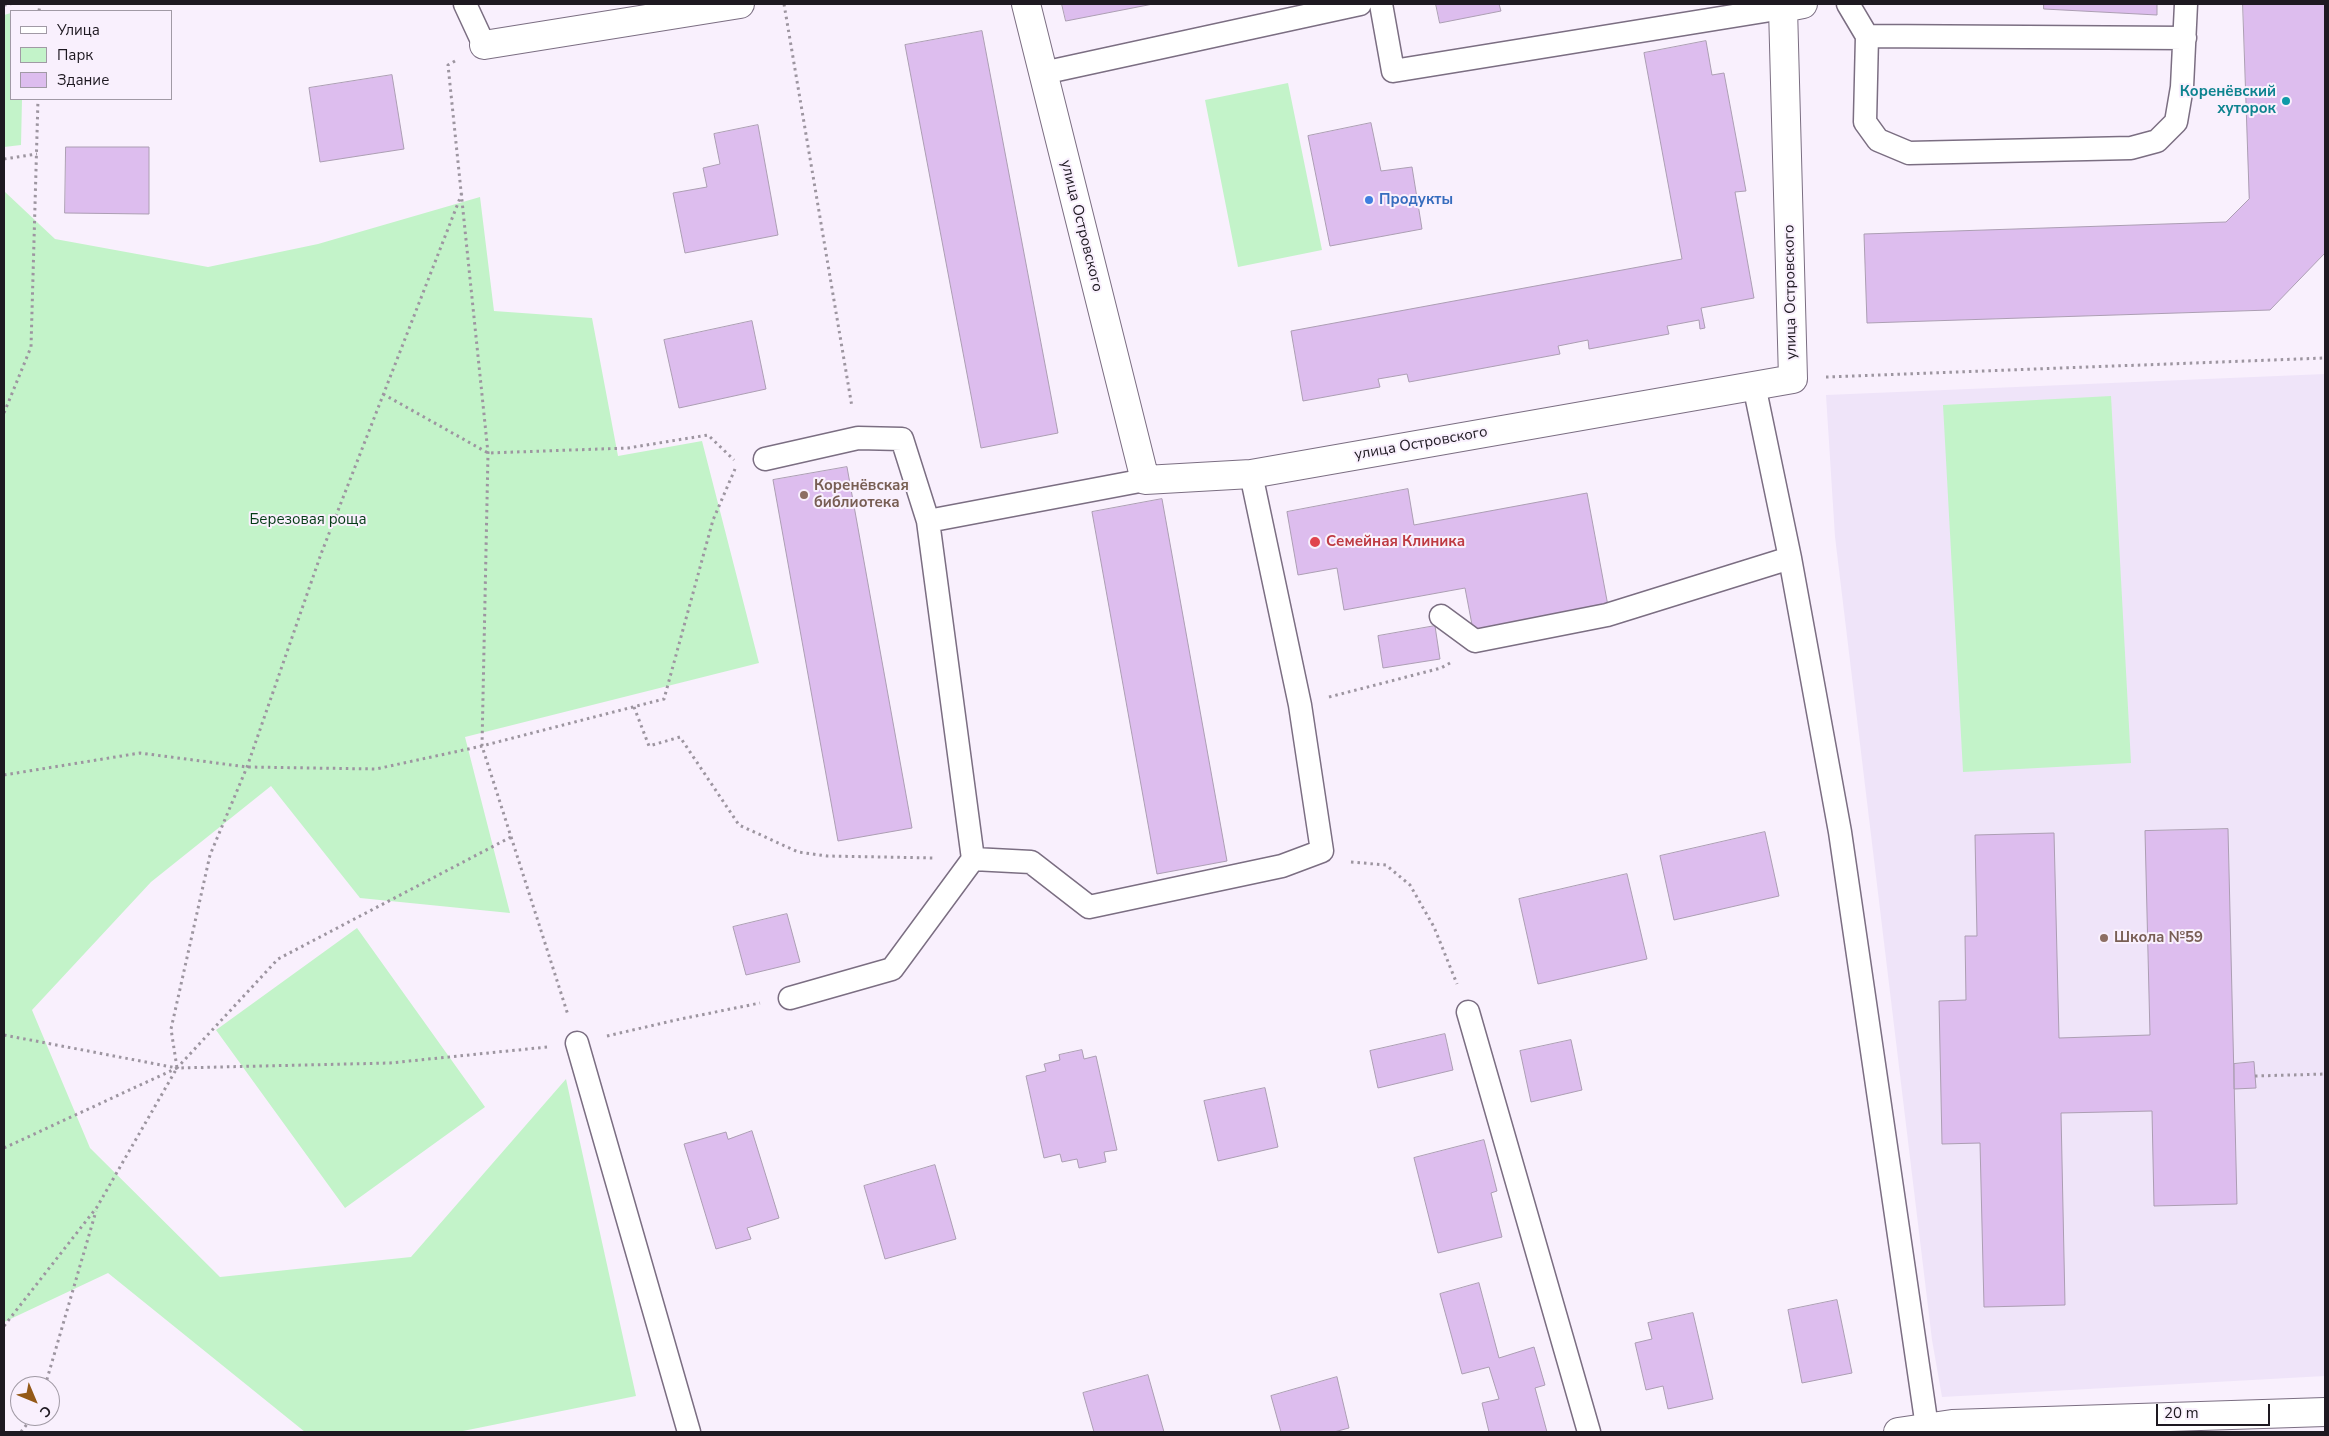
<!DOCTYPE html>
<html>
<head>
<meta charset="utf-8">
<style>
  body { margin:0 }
  #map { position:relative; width:2329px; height:1436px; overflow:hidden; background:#f9f0fd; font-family:"Nunito Sans",sans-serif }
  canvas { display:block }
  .frame { position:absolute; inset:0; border:5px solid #1e1921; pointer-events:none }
  .legend { position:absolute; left:10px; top:10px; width:162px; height:90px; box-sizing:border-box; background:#f9f0fd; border:1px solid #a19aa5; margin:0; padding:6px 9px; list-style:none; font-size:15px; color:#1e1921 }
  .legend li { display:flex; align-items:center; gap:10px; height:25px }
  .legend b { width:25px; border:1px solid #a19aa5 }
  .north { position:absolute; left:10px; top:1376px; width:50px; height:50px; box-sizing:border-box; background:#f9f0fd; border:1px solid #a19aa5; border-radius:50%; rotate:135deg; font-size:14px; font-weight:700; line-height:20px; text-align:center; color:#1e1921 }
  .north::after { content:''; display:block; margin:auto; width:18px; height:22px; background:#945917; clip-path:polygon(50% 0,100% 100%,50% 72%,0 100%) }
  .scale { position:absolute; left:2156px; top:1404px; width:114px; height:22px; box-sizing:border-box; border:2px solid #1e1921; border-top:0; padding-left:6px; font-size:15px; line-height:18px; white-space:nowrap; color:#1e1921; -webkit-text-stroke:4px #f9f0fd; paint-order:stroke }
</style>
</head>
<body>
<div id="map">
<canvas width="2329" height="1436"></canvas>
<div class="frame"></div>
<ul class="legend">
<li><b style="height:6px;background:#fff"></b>Улица</li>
<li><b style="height:14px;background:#c3f3c9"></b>Парк</li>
<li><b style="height:14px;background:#ddbdee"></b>Здание</li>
</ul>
<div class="north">С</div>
<div class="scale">20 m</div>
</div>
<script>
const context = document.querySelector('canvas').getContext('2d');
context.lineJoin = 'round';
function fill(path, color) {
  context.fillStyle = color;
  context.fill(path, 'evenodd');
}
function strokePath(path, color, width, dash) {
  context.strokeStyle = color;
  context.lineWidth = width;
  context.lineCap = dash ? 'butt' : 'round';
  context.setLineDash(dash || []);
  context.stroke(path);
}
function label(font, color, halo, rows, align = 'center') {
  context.font = font + ' "Nunito Sans",sans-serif';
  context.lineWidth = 4;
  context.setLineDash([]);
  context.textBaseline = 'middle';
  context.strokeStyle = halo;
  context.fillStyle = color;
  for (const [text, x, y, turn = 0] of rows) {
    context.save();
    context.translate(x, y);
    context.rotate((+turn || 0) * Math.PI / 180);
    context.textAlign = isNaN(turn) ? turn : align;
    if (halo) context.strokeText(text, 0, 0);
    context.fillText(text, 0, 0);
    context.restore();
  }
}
const education = new Path2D(`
  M2325 374V1376L1942 1397 1932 1340 1835 537 1826 395Z`);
const green = new Path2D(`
  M11 13V99H22L21 145 4 147V15Z
  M1288 83 1322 250 1238 267 1205 100Z
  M4 191 55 239 208 267 318 244 480 197 494 311 592 318 618 456 702 441 759 663 465 737 510 913 360 898 271 786 151 882 32 1010 90 1148 220 1277 411 1257 566 1079 636 1396 458 1432H305L108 1273 4 1322Z
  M2111 396 2131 763 1963 772 1943 405Z
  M357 928 485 1107 345 1208 216 1030Z`);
const building = new Path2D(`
  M1062 4H1153L1066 21Z
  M1436 4H1499L1501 11 1440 23Z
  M2044 4H2157V15L2044 9Z
  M2243 4H2325V253L2270 310 1867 323 1864 234 2226 222 2249 199Z
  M982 31 1058 433 981 448 905 45Z
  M1706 41 1712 75 1724 73 1746 191 1735 192 1754 298 1701 308 1705 328 1700 329 1699 320 1667 326 1669 334 1589 349 1588 340 1558 346 1560 354 1409 382 1407 374 1378 379 1380 387 1303 401 1291 331 1682 259 1644 53Z
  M392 75 404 149 320 162 309 88Z
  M1371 123 1381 171 1412 167 1422 229 1330 246 1308 136Z
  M758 125 778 235 685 253 673 193 707 187 703 168 720 164 714 134Z
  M66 147H149V214L65 213Z
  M752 321 766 389 679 408 664 340Z
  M847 467 912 828 838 841 773 480Z
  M1408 489 1414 525 1587 493 1608 606 1473 630 1465 588 1344 610 1337 568 1298 575 1287 512Z
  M1162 499 1227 861 1157 874 1092 512Z
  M1435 626 1440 659 1383 668 1378 636Z
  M2228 829 2237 1204 2154 1206 2152 1111 2061 1113 2065 1305 1984 1307 1980 1143 1942 1144 1939 1001 1966 1000 1965 936H1977L1975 835 2054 833 2059 1038 2150 1035 2145 831Z
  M1765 832 1779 896 1674 920 1660 856Z
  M1627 874 1647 959 1538 984 1519 899Z
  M787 914 800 962 746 975 733 927Z
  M1445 1034 1453 1070 1378 1088 1370 1051Z
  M1571 1040 1582 1090 1531 1102 1520 1051Z
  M1082 1050 1084 1059 1096 1056 1117 1150 1104 1152 1106 1162 1079 1168 1077 1159 1062 1162 1060 1154 1044 1158 1026 1076 1046 1071 1044 1064 1060 1060 1059 1055Z
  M2254 1062 2256 1088 2234 1089V1064Z
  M1265 1088 1278 1147 1218 1161 1204 1101Z
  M752 1131 779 1218 747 1228 751 1239 716 1249 684 1144 726 1132 728 1139Z
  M1484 1140 1497 1191 1491 1193 1502 1237 1438 1253 1414 1158Z
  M935 1165 956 1239 885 1259 864 1186Z
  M1479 1283 1499 1358 1534 1347 1545 1385 1535 1388 1547 1432H1489L1482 1403 1499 1399 1489 1367 1462 1374 1440 1294Z
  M1837 1300 1852 1373 1802 1383 1788 1310Z
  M1693 1313 1713 1399 1668 1409 1663 1386 1646 1390 1635 1343 1652 1339 1648 1323Z
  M1148 1375 1164 1432H1094L1083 1393Z
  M1337 1377 1349 1428 1334 1432H1281L1271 1396Z`);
const path = new Path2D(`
  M784 4 852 407
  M4 5 11 4
  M39 11 40 4
  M455 61 448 65 488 453 482 746 568 1015
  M4 159 37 154
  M1826 377 2325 358
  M383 394 488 453 628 448 708 435 734 460
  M4 413 31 347 38 99
  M1329 697 1441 668 1450 663
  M634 707 649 746 680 737 739 825 798 852 827 856 935 858
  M4 775 140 753 247 767 376 769 482 746 664 699 713 520 735 469
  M1351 862 1386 865 1410 885 1434 927 1457 984
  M4 1035 177 1068 278 959 511 837
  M607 1036 676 1020 760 1003
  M2255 1076 2325 1074
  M4 1148 177 1068 390 1063 547 1047
  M4 1326 97 1207 177 1068 171 1029 210 855 247 767 321 554 462 193
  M45 1386 96 1211
  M21 1432 33 1416`);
const service = new Path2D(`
  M465 4 484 45
  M1381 4 1393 71 1783 8
  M1848 4 1867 36 1865 122 1878 140 1909 153 2131 148 2157 141 2176 122 2182 87 2186 4
  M1867 36 2185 38
  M1043 73 1360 4
  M765 459 858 438 902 439 928 521 1145 480
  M928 521 973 859
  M1790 558 1840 832 1927 1427
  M1441 616 1475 641 1607 615 1790 558 1754 385
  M790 998 892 969 973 859 1031 862 1089 907 1282 866 1322 851 1300 705 1251 474
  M1468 1012 1589 1432
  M577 1043 689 1432`);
const minor = new Path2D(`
  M1026 4 1145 480 1251 474 1793 379 1783 8 1803 4
  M484 45 740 4
  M1898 1432 1952 1424 2325 1412`);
const markers = [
  [2286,101,5,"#0f9aa8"],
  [1369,200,5,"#3f7fe0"],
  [804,495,5,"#8d6e63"],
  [1315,542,6,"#e0444e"],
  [2104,938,5,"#8d6e63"]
];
const cultureNames = [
  ["Коренёвский",2276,92],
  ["хуторок",2276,109]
];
const shopNames = [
  ["Продукты",1379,200]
];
const streetNames = [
  ["улица Островского",1081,226,76],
  ["улица Островского",1791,292,-91],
  ["улица Островского",1421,444,-10]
];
const educationNames = [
  ["Коренёвская",814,486],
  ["библиотека",814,503],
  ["Школа №59",2114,938]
];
const parkNames = [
  ["Березовая роща",308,520]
];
const healthNames = [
  ["Семейная Клиника",1326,542]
];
fill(education, '#efe4f9');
fill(green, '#c3f3c9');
fill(building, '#ddbdee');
strokePath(building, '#ac9eb3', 1);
strokePath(service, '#7b6e82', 25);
strokePath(minor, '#7b6e82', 30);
strokePath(path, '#9d95a0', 3, [2.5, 4]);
strokePath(service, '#fff', 22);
strokePath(minor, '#fff', 28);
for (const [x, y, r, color] of markers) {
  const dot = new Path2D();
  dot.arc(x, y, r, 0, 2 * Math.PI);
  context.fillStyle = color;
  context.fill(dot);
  strokePath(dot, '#f9f0fd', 2);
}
label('bold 15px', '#0d838f', '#f9f0fd', cultureNames, 'right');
label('bold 15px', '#366cbe', '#f9f0fd', shopNames, 'left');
label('15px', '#1e1921', '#f9f0fd', streetNames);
label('bold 15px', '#785e54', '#f9f0fd', educationNames, 'left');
label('15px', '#043b15', '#f9f0fd', parkNames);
label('bold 15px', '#be3a42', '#f9f0fd', healthNames, 'left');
</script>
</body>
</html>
